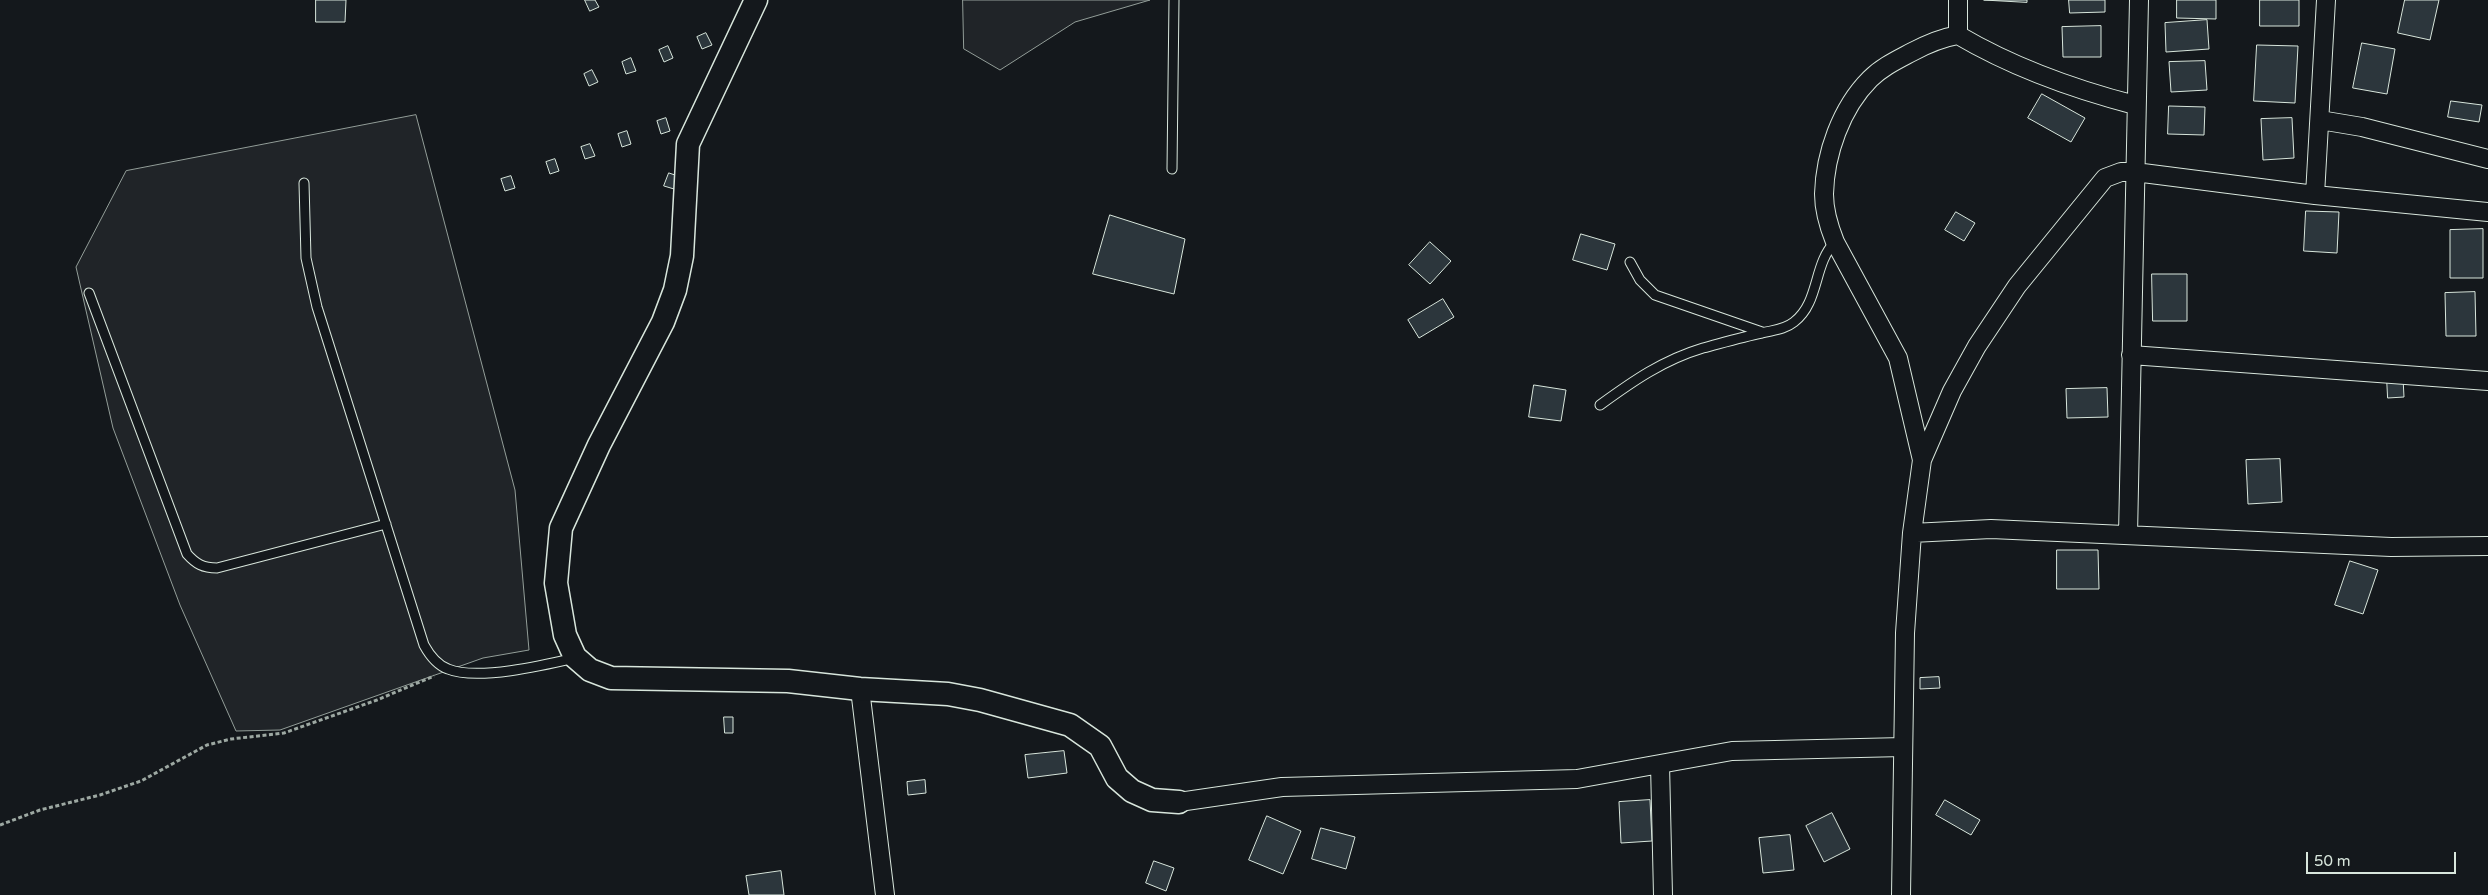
<!DOCTYPE html>
<html>
<head>
<meta charset="utf-8">
<style>
  body { margin:0 }
  #map { position:relative; width:2488px; height:895px; overflow:hidden; background:#14181c; font-family:"Varela Round",sans-serif }
  canvas { display:block }
  .scale { position:absolute; left:2306px; top:852px; width:150px; height:22px; box-sizing:border-box; border:2px solid #d8e6dc; border-top:0; padding-left:6px; font-size:15px; line-height:18px; white-space:nowrap; color:#d8e6dc; -webkit-text-stroke:4px #14181c; paint-order:stroke }
</style>
</head>
<body>
<div id="map">
<canvas width="2488" height="895"></canvas>
<div class="scale">50 m</div>
</div>
<script>
const context = document.querySelector('canvas').getContext('2d');
context.lineJoin = 'round';
function fill(path, color) {
  context.fillStyle = color;
  context.fill(path, 'evenodd');
}
function strokePath(path, color, width, dash) {
  context.strokeStyle = color;
  context.lineWidth = width;
  context.lineCap = dash ? 'butt' : 'round';
  context.setLineDash(dash || []);
  context.stroke(path);
}
const green = new Path2D(`
  M963 0H1150L1075 22 1000 70 964 49Z
  M416 115 515 490 529 650 483 658 280 730 236 731 180 605 113 428 76 267 126 171Z`);
const building = new Path2D(`
  M316 0H346L345 22H316Z
  M585 0H595L599 7 590 11Z
  M1984 0H2027V2Z
  M2069 0H2105V12L2070 13Z
  M2177 0H2216V19L2177 18Z
  M2260 0H2299V26H2260Z
  M2405 0H2439L2430 40 2398 33Z
  M2207 20 2209 49 2166 52 2165 23Z
  M2101 26V57H2063L2062 27Z
  M706 33 712 45 702 49 697 37Z
  M2362 43 2395 49 2387 94 2353 88Z
  M2257 45 2298 46 2295 103 2254 101Z
  M668 46 673 58 664 62 659 50Z
  M631 58 636 71 626 74 622 62Z
  M2205 61 2207 90 2171 92 2169 62Z
  M592 70 598 82 589 86 584 74Z
  M2042 94 2085 118 2071 142 2028 118Z
  M2451 101 2482 105 2479 122 2448 117Z
  M2169 106 2205 107 2204 135 2168 134Z
  M666 118 670 131 661 134 657 121Z
  M2292 118 2294 158 2263 160 2261 119Z
  M627 131 631 144 622 147 618 134Z
  M590 144 595 156 585 159 581 147Z
  M555 159 559 171 550 174 546 162Z
  M669 173 678 176 674 189 664 186Z
  M511 176 515 188 505 191 501 179Z
  M2306 211 2339 212 2337 253 2304 251Z
  M1956 212 1975 223 1964 241 1945 230Z
  M1110 215 1185 239 1174 294 1093 274Z
  M2483 229V278H2450V230Z
  M1581 234 1615 244 1607 270 1573 260Z
  M1430 242 1451 261 1430 284 1409 265Z
  M2152 274H2187V321H2153Z
  M2475 292 2476 336H2446L2445 293Z
  M1443 299 1454 317 1419 338 1408 320Z
  M2387 378H2403L2404 397 2388 398Z
  M1534 385 1566 390 1561 421 1529 417Z
  M2107 388 2108 417 2067 418 2066 389Z
  M2280 459 2282 502 2248 504 2246 460Z
  M2057 550H2098L2099 589H2057Z
  M2350 561 2378 570 2363 614 2335 605Z
  M1939 677 1940 688 1920 689V678Z
  M724 717H733V733H725Z
  M1064 751 1067 773 1028 778 1025 755Z
  M925 780 926 793 908 795 907 782Z
  M1650 800 1652 841 1621 843 1619 802Z
  M1945 800 1980 820 1971 835 1936 815Z
  M1832 813 1850 849 1824 862 1806 826Z
  M1267 816 1301 831 1283 874 1249 860Z
  M1321 828 1355 837 1346 869 1312 859Z
  M1790 835 1794 870 1763 873 1759 838Z
  M1154 861 1174 868 1166 891 1146 883Z
  M781 871 784 895H749L746 876Z`);
const path = new Path2D(`
  M0 825 40 810 100 795 141 781 207 745 231 739 284 733 377 700 434 676`);
const service = new Path2D(`
  M1172 169 1174 0
  M304 183 306 258 317 307 424 645C430 656 437 665 448 669 477 681 545 665 575 658
  M1630 262 1640 280 1655 295 1762 332
  M89 293 187 554C196 564 203 568 217 568L386 524
  M1600 405C1633 381 1663 360 1703 348 1722 343 1742 337 1762 333 1773 330 1784 330 1794 322 1820 302 1813 264 1835 242`);
const minor = new Path2D(`
  M1958 0V35C2014 68 2073 89 2135 105
  M2320 120 2362 127 2488 159
  M2315 195 2326 0
  M2131 355 2488 381
  M1922 460 1898 358 1835 242C1829 227 1824 211 1824 194 1825 154 1841 108 1870 79 1882 67 1897 60 1912 52 1927 44 1941 38 1958 35
  M1912 533 1991 529 2391 547 2488 546
  M2128 535 2139 0
  M860 689 885 895
  M1660 764 1663 895
  M1179 802 1282 787 1577 779 1732 751 1903 747
  M1901 895 1905 633 1912 533 1922 460 1952 391 1977 346 2017 286 2105 178 2121 172H2135L2315 195 2488 212`);
const tertiary = new Path2D(`
  M756 0 688 144 682 256 675 290 663 322 599 445 561 528 556 583 565 635 575 657 590 670 611 678 788 681 860 689 948 694 980 700 1070 725 1100 746 1117 778 1132 791 1152 800 1179 802`);
fill(green, '#202428');
strokePath(green, '#939e99', 1);
fill(building, '#2c363c');
strokePath(building, '#d8e6dc', 1);
strokePath(service, '#d8e6dc', 11);
strokePath(minor, '#d8e6dc', 20);
strokePath(tertiary, '#d8e6dc', 25);
strokePath(path, '#9da8a2', 3, [4, 2.5]);
strokePath(service, '#14181c', 9);
strokePath(minor, '#14181c', 18);
strokePath(tertiary, '#14181c', 22);
</script>
</body>
</html>
